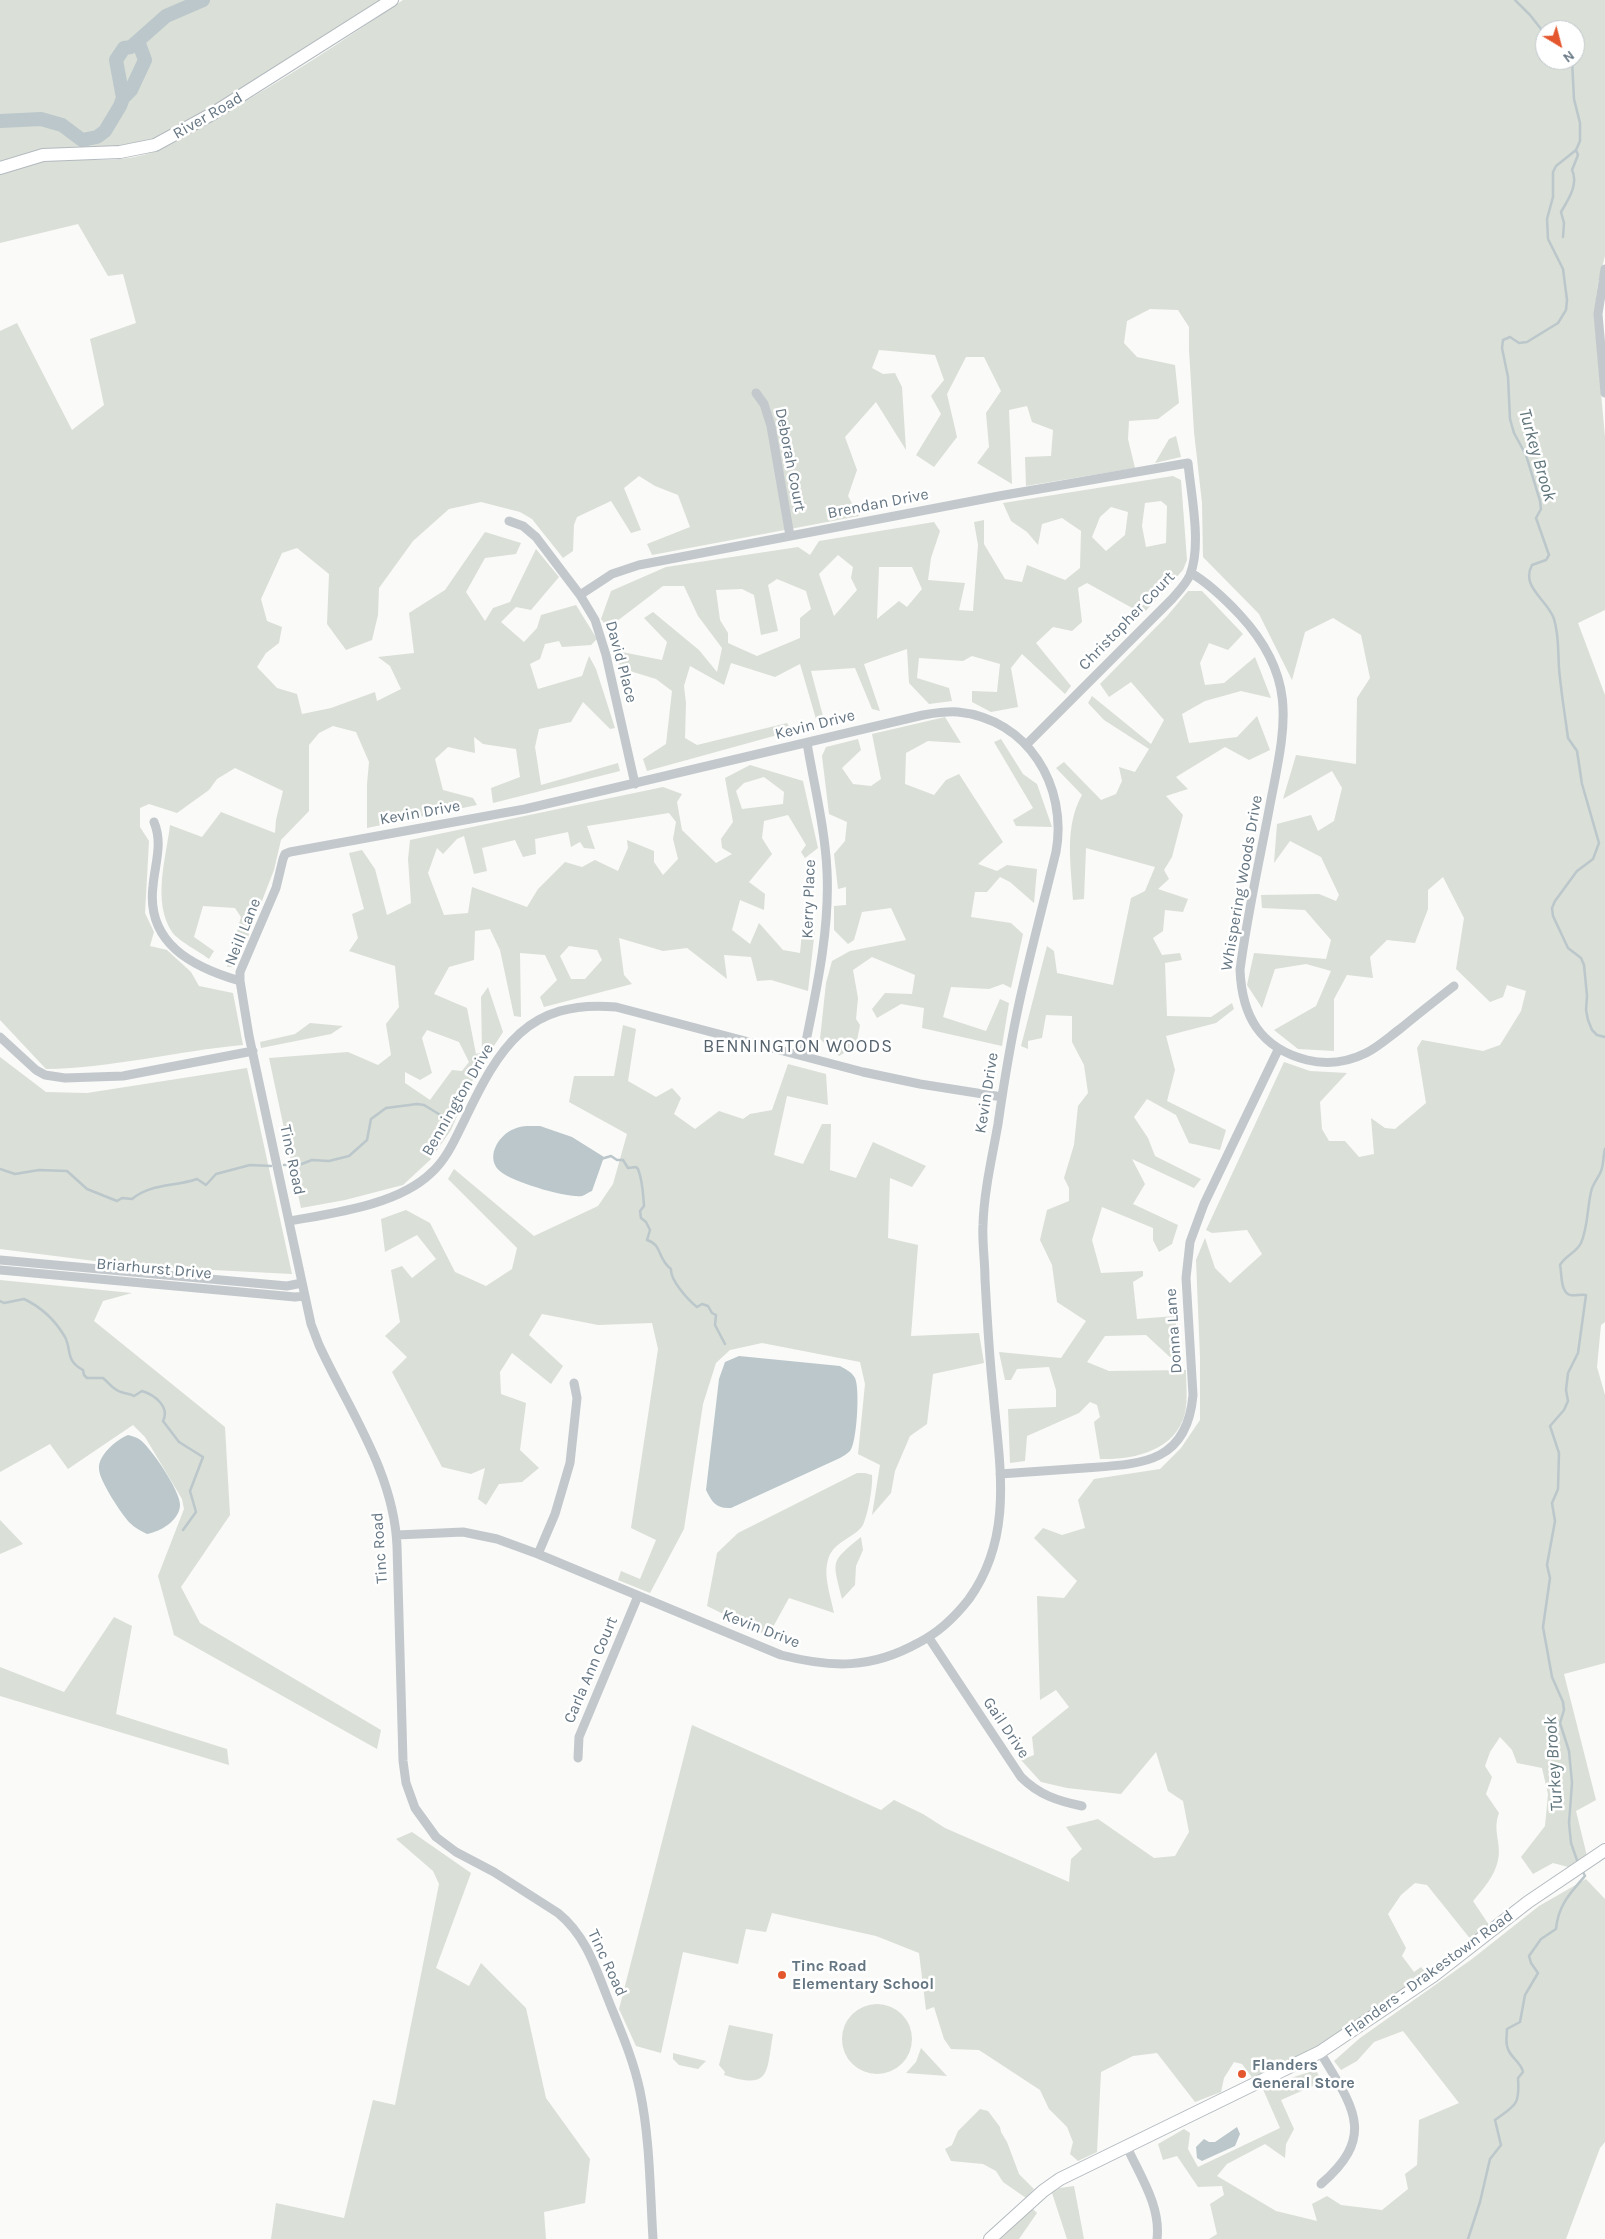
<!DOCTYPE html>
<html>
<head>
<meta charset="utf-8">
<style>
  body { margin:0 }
  #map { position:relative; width:1605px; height:2239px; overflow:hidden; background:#fafaf8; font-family:Karla,sans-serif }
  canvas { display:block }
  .north { position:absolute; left:1535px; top:20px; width:50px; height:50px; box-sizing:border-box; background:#fff; border:1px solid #c1c8cd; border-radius:50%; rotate:143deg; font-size:14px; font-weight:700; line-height:20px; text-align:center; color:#657683 }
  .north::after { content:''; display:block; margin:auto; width:18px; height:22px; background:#e4572e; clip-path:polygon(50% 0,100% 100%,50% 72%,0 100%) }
</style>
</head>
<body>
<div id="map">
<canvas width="1605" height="2239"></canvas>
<div class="north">N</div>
</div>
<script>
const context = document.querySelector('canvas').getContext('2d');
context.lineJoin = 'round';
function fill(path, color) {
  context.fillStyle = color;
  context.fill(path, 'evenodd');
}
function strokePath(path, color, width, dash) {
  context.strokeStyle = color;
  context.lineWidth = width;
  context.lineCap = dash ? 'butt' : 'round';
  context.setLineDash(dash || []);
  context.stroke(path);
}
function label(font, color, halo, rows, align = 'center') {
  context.font = font + ' Karla,sans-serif';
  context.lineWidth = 5;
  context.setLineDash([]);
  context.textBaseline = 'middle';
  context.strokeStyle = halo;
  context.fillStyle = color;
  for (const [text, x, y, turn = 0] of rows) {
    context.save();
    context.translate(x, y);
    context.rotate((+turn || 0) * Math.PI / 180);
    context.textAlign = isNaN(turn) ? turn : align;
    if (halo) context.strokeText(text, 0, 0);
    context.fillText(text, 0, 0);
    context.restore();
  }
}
const green = new Path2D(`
  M0 0H381C335 29 290 59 244 88 220 104 185 128 159 138 106 157 54 139 0 163Z
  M403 0H1605V256L1598 283 1594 315 1605 437V610L1578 623 1605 695V1322L1601 1325 1597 1367 1605 1395V1663L1564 1674 1596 1800 1576 1811 1587 1856 1572 1868 1553 1863 1533 1874 1521 1857 1545 1826 1548 1794 1542 1768 1517 1763 1512 1750 1500 1737 1490 1752 1485 1766 1492 1777 1486 1794 1499 1813C1492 1831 1502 1844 1498 1860 1495 1876 1483 1889 1473 1901L1489 1925 1472 1941 1427 1885 1415 1883 1401 1895 1388 1914 1406 1948 1402 1956 1414 1972 1421 1967 1427 1974 1313 2052 1254 2080 1242 2064 1234 2062 1224 2078 1221 2092 1195 2102 1157 2053 1133 2056 1101 2072 1097 2152 1078 2161 1070 2154 1073 2142 1067 2127 1049 2109 1040 2090 979 2050 951 2049 944 2039 934 2007 926 2010 919 1953 876 1936 772 1913 766 1932 746 1929 738 1964 683 1952 661 2053 636 2046 619 2009 692 1725 881 1810 894 1800 923 1814 945 1828 1069 1882 1071 1859 1082 1849 1066 1827 1098 1819 1154 1858 1175 1856 1189 1832 1183 1801 1168 1791 1156 1752 1121 1794 1067 1788 1041 1782 1021 1760 1034 1755 1032 1737 1069 1707 1056 1690 1040 1700 1037 1596 1064 1598 1077 1581 1034 1538 1043 1528 1062 1535 1085 1528 1078 1500 1094 1479 1160 1469 1181 1448 1200 1420V1357L1196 1260 1205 1238 1215 1268 1230 1283 1262 1254 1247 1230 1212 1233 1206 1230 1284 1062 1310 1071 1347 1073 1320 1102 1322 1129 1329 1141H1345L1359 1157 1374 1154 1371 1118 1385 1128 1395 1129 1426 1103 1417 1048 1422 1040 1483 1051 1500 1045 1521 1011 1526 991 1507 985 1503 997 1490 1002 1456 969 1464 918 1443 877 1428 890V909L1415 943 1387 940 1370 957 1373 978 1347 975 1334 999V1051L1298 1049 1274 1030 1316 1006 1331 971 1306 964 1275 969 1262 1008 1247 985 1254 953 1326 959 1331 940 1305 910 1262 908 1261 895 1319 894 1336 901 1339 895 1321 857 1290 841 1274 863 1277 824 1311 815 1318 831 1334 821 1342 788 1332 771 1283 799 1296 755 1356 764 1357 698 1370 678 1361 635 1333 618 1305 632 1292 680 1259 614 1203 557 1202 503 1194 432 1189 350V327L1178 310 1150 309 1127 321 1124 343 1137 357 1175 365 1179 403 1158 419 1129 421 1128 439 1135 468 1026 486 1025 457 1051 456 1053 430 1032 422 1027 406 1009 410 1012 484 977 463 989 447 986 413 1001 391 984 357H966L947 394 957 437 934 467 916 455 941 414 931 396 944 380 935 355 879 350 872 368 883 374 895 373 902 387 906 450 876 402 845 437 857 470 848 496 859 516 652 555 647 544 690 527 678 495 655 486 639 476 624 488 641 530 631 533 611 501 577 517 574 525 573 551 563 558 532 519 520 512 481 502 449 509 413 541 379 588 378 615 372 640 346 650 327 624 329 574 297 548 282 553 261 599 267 621 282 627 279 643 266 653 257 667 277 688 297 694 302 714 331 708 375 692 377 701 401 689 390 666 378 657 414 653 409 613 445 590 485 532 521 543 516 554 485 558 466 592 485 621 493 608 510 602 536 549 559 577 531 610 516 607 501 622 524 642 537 628 541 615 576 605 597 639 591 645 562 647 559 641 545 644 540 659 530 664 538 689 582 676 589 656 596 669 615 728 610 729 583 702 571 722 539 729 535 747 541 785 618 763 620 771 493 803 491 788 520 777 516 749 483 744 474 737 475 753 448 747 435 759 443 790 473 798 477 805 367 828V784L369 762 356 732 333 726 319 733 309 745V811L281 840 274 870 246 942 233 967H227L241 917 235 908 203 906 194 937 214 951 209 959C200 952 177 940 172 932 152 901 166 859 170 825L202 837 221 812 275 833 276 820 283 791 235 768 217 779 209 790 177 813 149 804 140 808V827L149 841 145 913 154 932 150 946 167 950 191 972 199 986 233 993 243 1045C177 1051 112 1068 46 1069L0 1020V331L17 323 72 430 104 405 90 339 136 323 123 274 108 276 78 224 0 243V174C52 148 103 170 153 152 176 144 198 128 220 116 283 80 343 41 403 0ZM1545 30H1575V60H1545Z
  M1176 436 1181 457 1155 463 1169 439Z
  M1173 476 1181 480 1187 560 1183 570 1143 614 1087 583 1078 588 1082 622 1072 631 1053 627 1036 643 1071 686 1065 694 1022 654 1011 668 1018 707 991 712 972 702V691L997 692 1000 664 972 656 963 661 919 658 917 678 949 688 952 701 929 704 909 683 907 649 864 664 880 711 872 709 855 668 811 671 823 716 816 719 800 664 775 677 731 663 724 685 690 666 684 686 686 703 685 738 697 745 787 723 792 731 647 771 643 759 666 744 672 691 656 679 620 668 617 651 662 660 667 642 644 618 653 612 699 650 717 672 722 648 698 616 684 586H663L608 628 601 619 611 591 666 567 798 547 810 555 819 541 934 522 940 531 931 558 928 580 965 583 959 610 973 611 978 545 974 522 984 520V544L1005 579 1022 582 1027 565 1065 580 1080 568 1081 531 1062 518 1042 524 1038 545 1027 532 1011 521 1003 503ZM1161 501 1167 506 1166 543 1146 547 1142 526 1145 503ZM1111 507 1128 512 1125 535 1106 551 1092 537 1100 517ZM838 555 853 567 851 578 857 590 834 616 819 574ZM879 567H912L922 589 907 607 899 601 877 619ZM777 579 806 591 811 609 800 618V638L757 656 728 643V633L720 620 716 590 742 589 754 595 761 635 778 631 768 585Z
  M1188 591H1202L1243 634 1228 650 1209 643 1200 663 1205 685 1224 683 1255 657 1271 698 1241 691 1205 701 1182 714 1189 743 1237 737 1257 716 1270 750 1249 760 1225 747 1176 777 1188 789 1166 796 1183 815 1172 857 1164 870 1169 879 1158 889 1188 899 1183 912 1165 910 1163 931 1153 938 1162 955 1180 953 1182 960 1165 963 1167 1016 1211 1017 1232 1003 1234 1009 1216 1023 1166 1036 1175 1070 1167 1101 1226 1130 1220 1150 1189 1143 1176 1115 1147 1099 1134 1117 1148 1138 1155 1156 1201 1179 1194 1188 1132 1159 1145 1184 1133 1204 1178 1225 1172 1244 1159 1252 1153 1240V1228L1102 1207 1092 1240 1101 1273 1143 1271V1276L1133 1282 1137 1319 1175 1316 1180 1355 1172 1359 1146 1335 1105 1336 1087 1362 1109 1371 1186 1370C1186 1384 1188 1400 1185 1413 1176 1451 1133 1460 1100 1459L1094 1422 1100 1417 1097 1405 1090 1402 1079 1413 1027 1436 1025 1461 1010 1463 1008 1409 1056 1407V1390L1049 1367 1017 1369 1011 1380H1005L999 1352 1061 1358 1086 1321 1057 1302 1052 1265 1040 1240 1047 1210 1069 1201V1188L1064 1178 1074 1145 1078 1106 1088 1093 1084 1065 1072 1042V1016L1046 1015 1042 1038 1028 1041V1049L1021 1046 1047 946 1054 951 1057 973 1113 985 1131 898 1145 891 1155 867 1086 848 1084 899 1073 900C1071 865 1064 827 1082 795L1056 768 1064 762 1101 800 1116 794 1122 781 1119 767 1135 772 1149 749 1104 720 1088 703 1092 696 1151 744 1164 720 1131 682 1109 697 1100 684 1168 615Z
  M945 717 961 743 928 741 906 753 905 784 934 795 946 780 959 774 1003 842 978 864 997 871 1007 865 1037 869 1034 903 1010 882 1000 877 987 892H975L971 917 1011 923 1023 934 1011 988 1003 984 989 989 951 987 943 1017 986 1031 1000 999 1009 1003 1002 1046 922 1028 924 1008 901 1004 877 1018 872 1009 885 993 912 994 915 975 872 957 853 970 858 998 856 1019 860 1025 856 1046 839 1056 820 1039 826 983 832 961 850 951 906 940 891 908 862 912 854 940 848 944 834 930V906L846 905V887L838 889 834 854 845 841 847 822 829 814 822 756 826 747 858 739 861 750 842 768 853 784 871 786 881 779 872 734Z
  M1001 739 1023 774 1037 784 1052 827 1016 826 1013 820 1033 808 994 742Z
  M750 765 803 781 818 848 805 858 801 852 806 845 788 815 764 821 762 838 772 854 749 882 765 894 764 910 740 900 732 930 750 944 759 923 783 950 800 953 803 922 815 929 808 991 771 980 757 981 751 957 724 955 727 979 687 948 663 951 619 938 624 975 632 984 544 1007 540 997 557 980 545 955 520 953 521 1017 514 1016 500 950 490 929 475 931 474 960 449 967 434 994 467 1008 476 1054 482 1052 481 997 488 987 503 1032 475 1075 451 1130 430 1160 403 1185 345 1200 301 1208 269 1058 348 1052 378 1065 391 1055 386 1024 399 1007 395 966 349 951 358 938 352 914 364 909 349 853 362 850 375 869 387 915 411 903 408 859 410 840 663 787 682 794 677 802 682 830 716 863 732 854 722 848 721 839 733 822 725 778ZM764 777 784 792 783 804 742 809 736 791 744 783ZM669 813 676 822 673 839 678 859 663 875 654 862V851L627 840 628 848 618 871 595 860 582 867 565 862 538 889 527 907 472 887 468 913 444 915 428 873 437 848 443 854 457 839 464 836 474 874 487 871 482 848 515 840 523 857 536 854 535 839 568 832 571 847 580 842 584 848 595 849 587 826ZM569 946 597 950 602 960 585 979H571L560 956ZM427 1030 459 1042 469 1062 462 1071 452 1070 430 1100 405 1083V1072L420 1080 432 1073 422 1038Z
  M310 1023 343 1026 331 1034 261 1048 260 1042 295 1034Z
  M623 1025 636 1029 628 1081 656 1097 672 1088 681 1098 674 1114 695 1129 719 1111 743 1119 750 1114 772 1110 788 1064 826 1074 828 1105 787 1096 774 1155 803 1164 822 1124H831L830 1170 856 1178 873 1142 926 1166 912 1187 890 1178 888 1238 918 1245 911 1336 979 1333 984 1363 933 1374 927 1424 910 1436 895 1471 891 1493 872 1515 880 1465 858 1454 865 1384 860 1362 762 1343 730 1350 716 1363 703 1404 684 1529 650 1593 618 1580 621 1571 640 1579 656 1540 631 1528 658 1349 652 1323 598 1325 542 1314 529 1335 563 1366 551 1384 512 1353 500 1372 501 1394 526 1403 520 1450 539 1468 522 1482 499 1484 486 1505 478 1499 485 1468 471 1474 442 1467 392 1372 407 1357 385 1336 400 1322 391 1270 402 1266 412 1278 436 1259 417 1235 385 1252 381 1219 406 1210 430 1223 455 1272 486 1286 512 1269 517 1248 448 1179 454 1169 534 1236 598 1206 613 1184 627 1134 569 1102 574 1076H614Z
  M0 1057 46 1092 87 1093 247 1068 292 1274 134 1266 0 1249Z
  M0 1280 132 1293 103 1301 94 1321 225 1427 230 1515 181 1587 200 1623 381 1730 377 1749 174 1635 158 1576 184 1509 182 1499 145 1437 133 1425 68 1469 50 1444 0 1472Z
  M857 1473H865L872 1475C873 1487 868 1514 863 1525 855 1538 833 1541 828 1560 823 1576 831 1597 834 1613L789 1598 768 1636 707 1606 717 1553 738 1533Z
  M0 1520 23 1544 0 1554Z
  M861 1537 863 1550 856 1566 855 1585 842 1599C833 1560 829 1563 861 1537Z
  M114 1617 132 1626 116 1714 227 1749 229 1765 0 1696V1667L64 1692Z
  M412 1832 471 1873 436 1968 469 1986 481 1963 526 2008 546 2098 590 2159 585 2203 544 2212 546 2239H271L276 2203 344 2218 373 2100 395 2105 439 1884 433 1871 396 1839Z
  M1586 1879 1605 1899V2142L1600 2148 1566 2239H1209L1217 2234 1210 2204 1224 2195 1222 2186 1198 2187 1177 2156 1163 2160 1158 2144 1184 2129 1190 2133 1188 2149 1198 2167 1280 2128 1262 2087 1316 2070 1322 2082 1281 2100 1294 2129 1286 2144 1285 2158 1265 2144 1227 2164 1217 2176 1276 2211 1317 2221 1312 2204 1327 2196 1341 2205 1382 2210 1408 2189 1405 2174 1417 2165 1419 2120 1459 2103 1403 2031 1374 2042 1357 2061 1341 2070 1334 2061 1360 2038 1472 1959 1539 1906Z
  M842 2039a35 35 0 1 1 70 0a35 35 0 1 1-70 0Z
  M729 2025 773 2034C766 2074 771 2090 724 2075L725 2072 719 2065Z
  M921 2048 947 2076 906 2073 916 2062Z
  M673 2053 706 2061 698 2069 679 2065 673 2059Z
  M980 2109 988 2111 1000 2127 1001 2132 1007 2142 1019 2174 1034 2189 1026 2198 1003 2182 996 2171 983 2164 951 2161 945 2149 952 2145 958 2131Z
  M1074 2186 1084 2239H1067L1052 2193 1060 2188Z
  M1033 2209 1037 2213 1019 2239H1000Z`);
const water = new Path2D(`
  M540 1126 572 1137 604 1157 592 1191C589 1192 585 1195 582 1196 566 1198 513 1182 501 1172 484 1159 498 1135 514 1129 521 1125 532 1126 540 1126Z
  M739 1356 840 1366C845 1369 852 1372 855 1378 860 1388 857 1443 850 1451 847 1454 843 1456 840 1458L731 1508C716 1509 712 1502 706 1490L719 1379 725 1362Z
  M128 1435C132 1436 136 1437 139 1439 150 1446 181 1492 180 1505 180 1520 160 1532 147 1534 141 1531 135 1528 130 1523 122 1515 99 1480 99 1469 98 1455 116 1440 128 1435Z
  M1237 2127 1240 2134 1235 2146 1202 2161 1197 2158 1196 2147 1204 2139 1209 2142H1215Z`);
const stream = new Path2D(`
  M1515 0 1530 15 1545 34
  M1572 60 1574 99 1580 123V141L1576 150 1556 166 1553 172V197L1547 219 1548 239 1563 269 1567 300 1566 310 1558 323 1527 342 1519 343 1510 337 1503 340 1502 348 1508 377 1510 419 1514 433 1526 455 1540 501 1541 509 1536 518 1549 555 1546 560 1532 565C1520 587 1548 600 1554 619 1559 635 1558 652 1559 668 1561 692 1565 715 1568 738L1577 751 1582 784 1599 843 1593 859 1577 871 1555 901 1552 908 1553 916 1568 948 1581 958 1584 965 1587 996 1586 1010 1588 1020 1592 1030 1597 1035 1605 1037
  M1563 237 1564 223 1561 212C1568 200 1579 184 1572 170L1578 155 1576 150
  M601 1159 611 1156 617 1160H623L628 1168 636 1167 638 1169C643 1182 643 1193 644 1206L640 1211 641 1218 646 1222 650 1230 647 1240C663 1245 657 1259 671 1269 670 1280 688 1300 697 1307L702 1304 708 1306 712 1313 716 1315 715 1325 725 1344
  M284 1165H299L312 1160 329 1161 349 1156 367 1140 371 1119 386 1108 417 1104 424 1105 447 1119
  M0 1169 15 1174 39 1170 67 1171 87 1189 117 1201 122 1198 132 1199C151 1183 175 1187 197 1179L206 1185 216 1174 250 1165 271 1166
  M0 1301 4 1303 24 1299C41 1307 55 1320 65 1337 72 1351 65 1360 83 1370L84 1375 87 1378H103C109 1383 113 1390 121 1392 126 1394 129 1393 134 1396L142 1391C155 1395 170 1407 163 1421L179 1442 203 1457 190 1491 196 1512 183 1530
  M1578 1863 1571 1843 1569 1823 1572 1783 1569 1751 1560 1723 1564 1710 1563 1702 1552 1677 1543 1627 1550 1578 1547 1565 1555 1521 1552 1503 1558 1489 1559 1453 1550 1426 1564 1410 1568 1401 1566 1390 1568 1373 1578 1353 1586 1295C1581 1294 1575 1296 1570 1295 1560 1292 1562 1273 1560 1265 1566 1255 1576 1253 1581 1243 1588 1227 1587 1209 1591 1192 1593 1182 1600 1177 1602 1168 1604 1161 1603 1155 1605 1149
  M1468 2239 1480 2202 1490 2159 1501 2145 1495 2120C1515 2105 1520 2106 1518 2078L1523 2072C1521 2062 1511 2058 1508 2049 1505 2043 1507 2035 1507 2029L1520 2022 1525 1995 1538 1973 1531 1963 1529 1956 1541 1939 1556 1929C1558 1906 1570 1893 1585 1876L1582 1870`);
const river = new Path2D(`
  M123 98 131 90 145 60 138 41
  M0 121 41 119 62 125 82 140 97 137 105 131 120 106 123 98 116 60 124 48 131 47 166 16 203 0`);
const street = new Path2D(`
  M1605 269 1598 314 1605 393
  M756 393 764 404 771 426 790 536
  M509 521 523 526 536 537 580 595 595 620 606 655 635 784
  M1191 573C1210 584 1225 599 1240 615 1301 681 1284 730 1269 810 1259 863 1247 916 1240 970 1242 1016 1260 1048 1307 1060 1328 1065 1346 1063 1366 1053 1378 1047 1389 1037 1400 1029 1418 1014 1436 1000 1454 986
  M580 595 612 574 639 565 999 496 1188 463C1191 495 1202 545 1190 575 1186 584 1178 592 1172 599L1026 745
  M154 822C163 844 155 863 153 886 146 943 192 967 240 981
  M0 1037 36 1070 45 1075 65 1078 123 1076 253 1051
  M803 1056C815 996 830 933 827 871 825 828 814 785 807 743
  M290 1221C334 1213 398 1205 431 1173 447 1159 456 1137 465 1119 499 1048 527 999 616 1007L863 1072 920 1084 1002 1097
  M0 1260 287 1286 302 1283
  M0 1270 295 1297 305 1296
  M1000 1474C1028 1472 1057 1470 1085 1468 1141 1464 1187 1464 1193 1395L1186 1278 1190 1242 1204 1204 1278 1050
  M397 1535 463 1532 497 1539 538 1554 781 1655C832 1668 871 1669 918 1643 938 1633 955 1617 969 1599 1015 1535 999 1463 993 1391 989 1354 987 1316 985 1279 985 1261 982 1243 983 1225 984 1191 992 1158 998 1124 1004 1082 1011 1040 1020 999 1031 950 1044 901 1056 852 1068 786 1028 719 958 712 946 711 935 713 923 715L525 809 290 852 285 854 283 859 276 888 240 972V981L249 1036 311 1324 319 1345C349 1410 394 1473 397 1546L403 1761 406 1783 415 1808 436 1837 456 1852 494 1872 558 1913C584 1934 594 1963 606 1994 618 2025 633 2057 640 2091 650 2139 650 2190 653 2239
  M538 1554 555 1514 570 1463 577 1398 574 1383
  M929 1638 1021 1777C1039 1795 1058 1801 1082 1806
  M578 1758 579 1737 638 1596
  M1320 2052C1352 2106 1378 2135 1321 2184
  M1127 2147C1140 2176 1161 2206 1157 2239`);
const secondary = new Path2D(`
  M0 168 43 155 120 152 155 145 212 114 392 0
  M990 2239 1043 2191 1060 2179 1320 2052 1433 1976 1528 1902 1605 1850`);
const markers = [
  [782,1975,5,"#e4572e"],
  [1242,2074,5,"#e4572e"]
];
const streetNames = [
  ["River Road",208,116,-30],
  ["Deborah Court",790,460,79],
  ["Brendan Drive",878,504,-11],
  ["Christopher Court",1127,621,-46],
  ["David Place",621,662,75],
  ["Kevin Drive",815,725,-14],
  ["Kevin Drive",420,813,-10],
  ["Whispering Woods Drive",1242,883,-80],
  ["Kerry Place",809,899,-88],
  ["Neill Lane",243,932,-68],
  ["Kevin Drive",987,1093,-81],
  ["Bennington Drive",458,1100,-60],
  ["Tinc Road",292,1160,78],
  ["Briarhurst Drive",154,1269,5],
  ["Donna Lane",1174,1331,-94],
  ["Tinc Road",380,1548,-94],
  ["Kevin Drive",761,1629,21],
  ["Carla Ann Court",591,1670,-67],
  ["Gail Drive",1006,1728,56],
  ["Tinc Road",607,1963,65],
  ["Flanders - Drakestown Road",1429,1974,-36]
];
const poiNames = [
  ["Tinc Road",792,1966],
  ["Elementary School",792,1984],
  ["Flanders",1252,2065],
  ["General Store",1252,2083]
];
const waterNames = [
  ["Turkey Brook",1537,455,74],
  ["Turkey Brook",1554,1764,-94]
];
const neighbourhoodNames = [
  ["BENNINGTON WOODS",798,1047]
];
fill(green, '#dadfd7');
fill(water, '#bbc7cb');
strokePath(stream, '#bbc7cb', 2.5);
strokePath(river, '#bbc7cb', 14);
strokePath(secondary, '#b3babf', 14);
strokePath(street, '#c3c8cc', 9);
strokePath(secondary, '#fff', 12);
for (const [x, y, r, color] of markers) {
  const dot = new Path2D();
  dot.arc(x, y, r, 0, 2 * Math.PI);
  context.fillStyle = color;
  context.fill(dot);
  strokePath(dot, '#fff', 2);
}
label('16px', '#657683', '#fff', streetNames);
label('bold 16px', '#657683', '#fff', poiNames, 'left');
label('italic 18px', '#60757c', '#fff', waterNames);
context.letterSpacing = '1px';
label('18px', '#57646e', '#fff', neighbourhoodNames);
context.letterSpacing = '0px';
</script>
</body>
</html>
